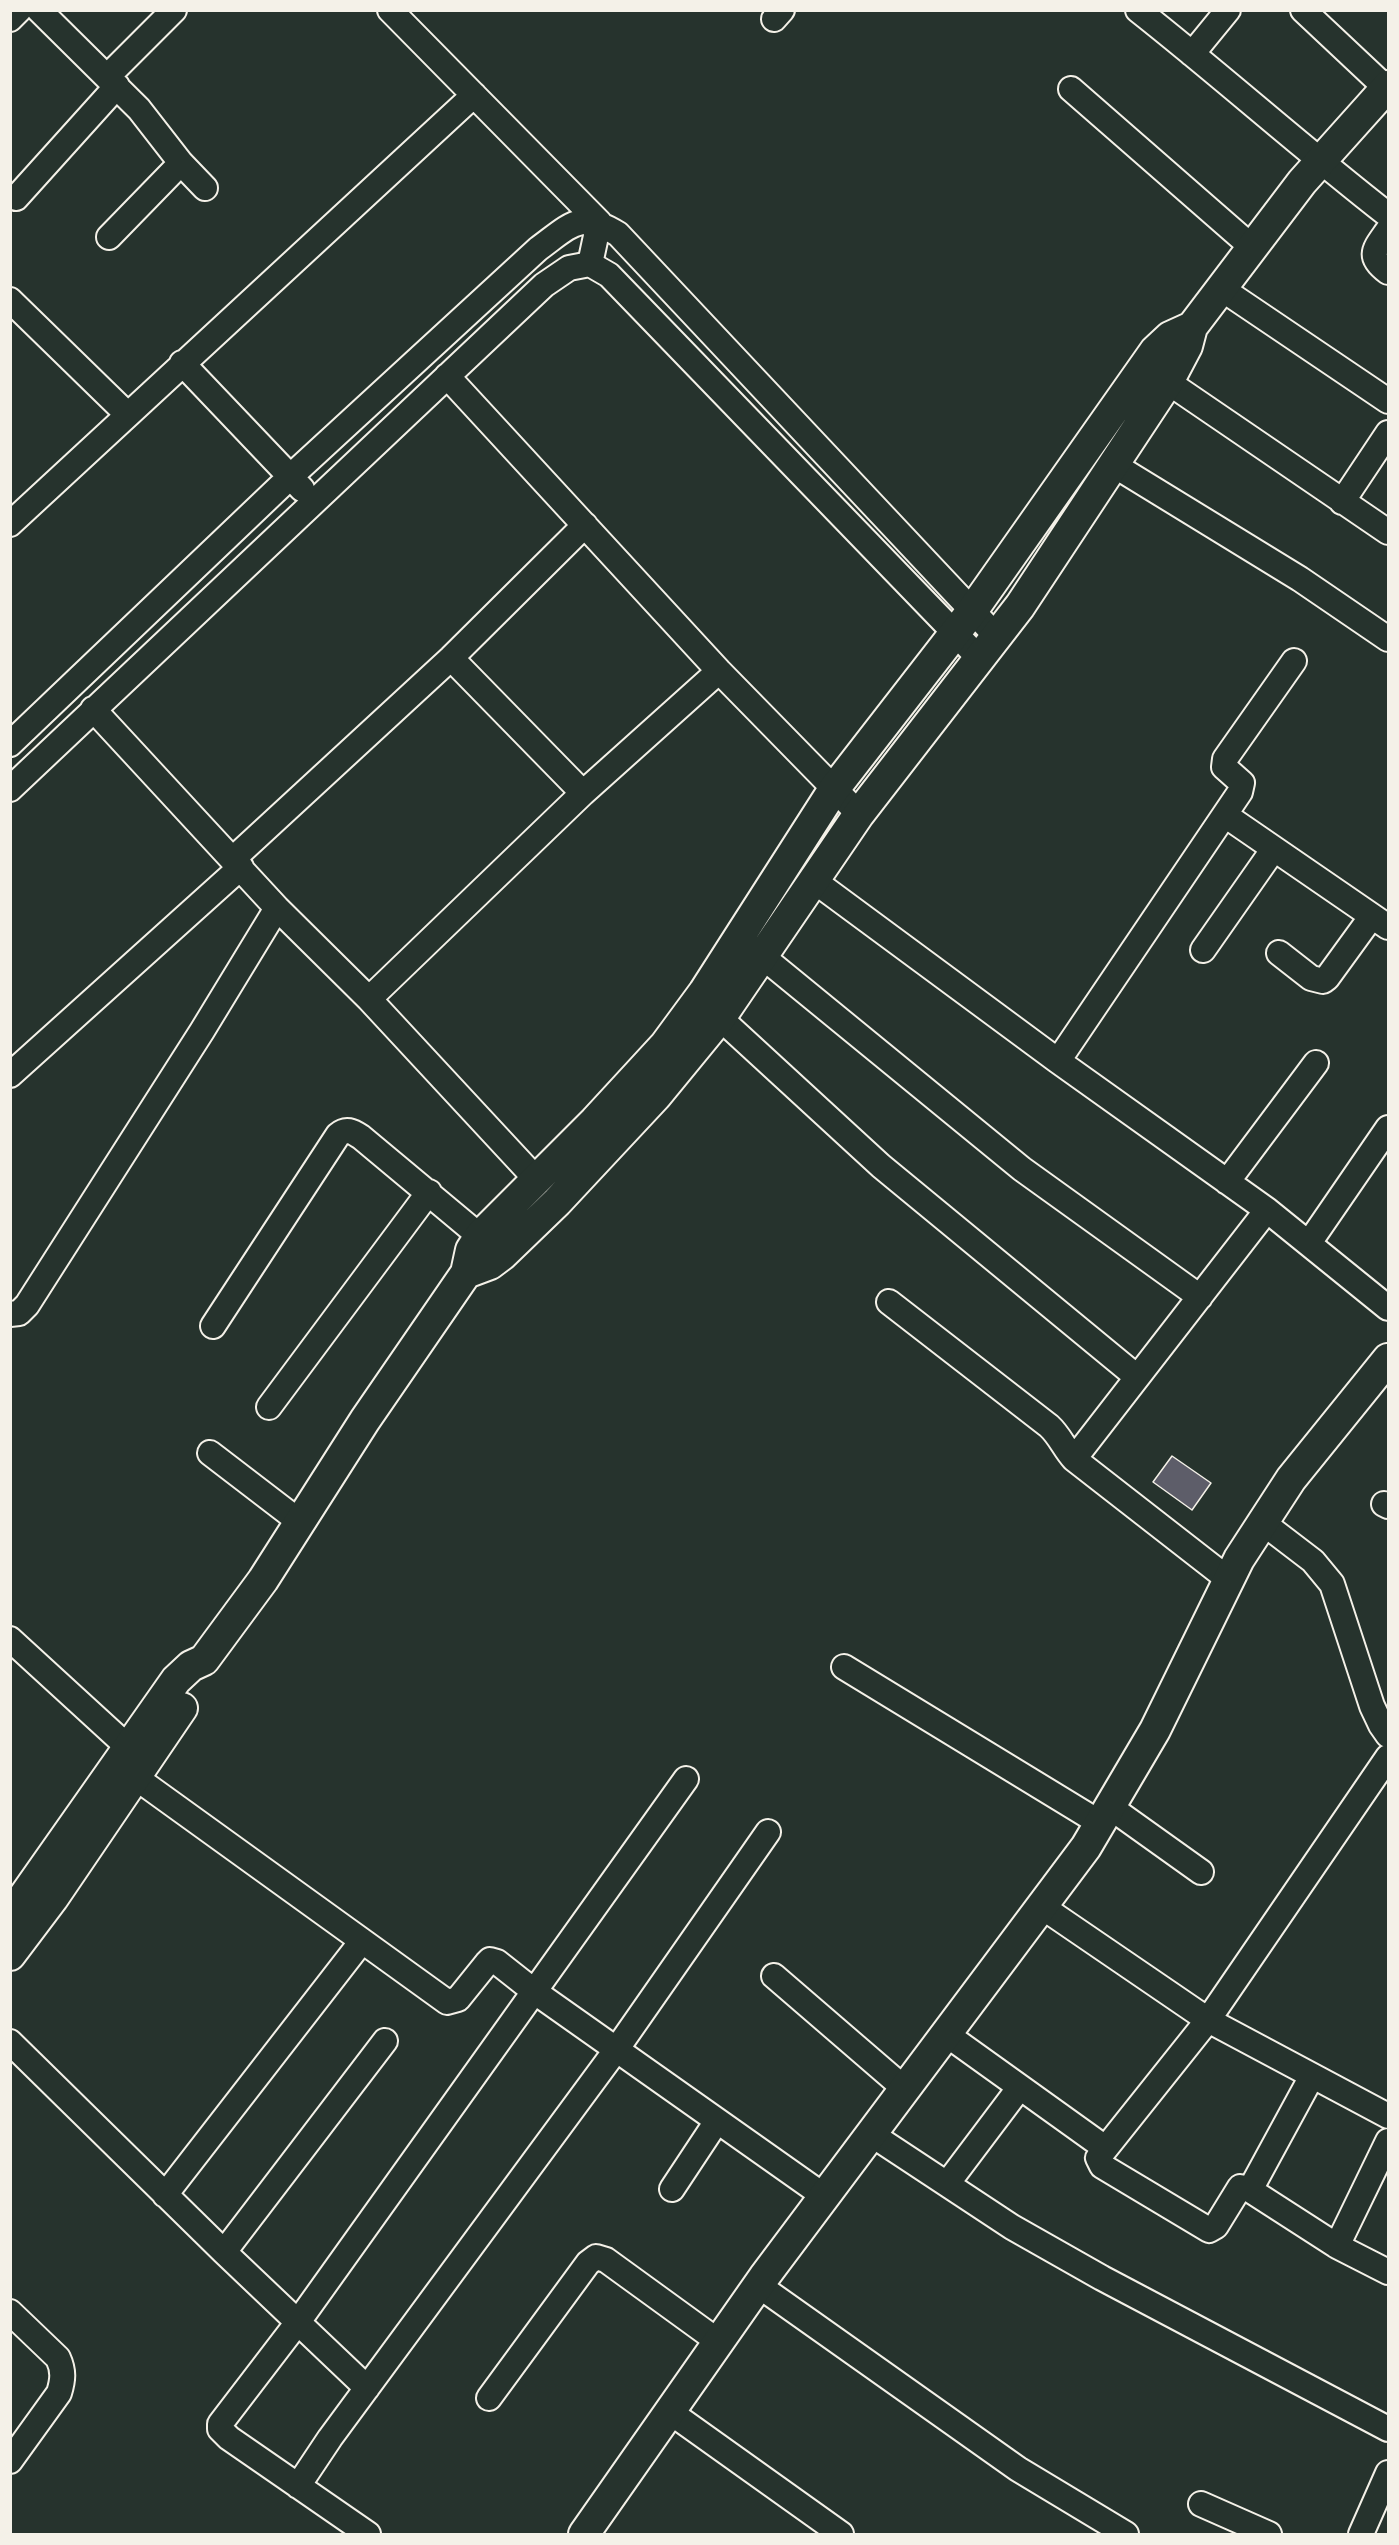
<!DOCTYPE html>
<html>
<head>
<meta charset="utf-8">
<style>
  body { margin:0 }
  #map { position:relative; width:1399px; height:2545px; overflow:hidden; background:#26332d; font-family:"Indie Flower",sans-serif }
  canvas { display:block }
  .frame { position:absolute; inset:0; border:12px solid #f4f1e8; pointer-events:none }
</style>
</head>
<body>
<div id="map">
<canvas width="1399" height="2545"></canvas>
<div class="frame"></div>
</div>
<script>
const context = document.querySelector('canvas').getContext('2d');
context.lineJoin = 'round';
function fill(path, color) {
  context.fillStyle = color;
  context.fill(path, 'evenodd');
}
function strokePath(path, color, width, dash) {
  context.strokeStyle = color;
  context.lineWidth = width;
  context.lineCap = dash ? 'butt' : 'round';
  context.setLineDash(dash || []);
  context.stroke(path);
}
const building = new Path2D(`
  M1172 1456 1211 1483 1192 1510 1153 1482Z`);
const minor = new Path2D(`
  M39 10 139 109 181 163 205 188
  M390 10 599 222 590 264
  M1138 10C1223 77 1303 149 1388 215
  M1303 10 1386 88
  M10 19 19 10
  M774 19 782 10
  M1192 54 1228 10
  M108 76 174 10
  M1071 89 1253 248
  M16 198 117 86
  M1388 230C1375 249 1366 256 1388 272
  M109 237 181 163
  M1222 289 1388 401
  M10 300 127 414
  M182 363 302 489
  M447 376 719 671 859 814
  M1168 382 1388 532
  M1114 465 1300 579 1388 639
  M1342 502 1388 433
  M10 524 474 95
  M451 658 583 793
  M93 709 277 908 369 999 537 1180
  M10 744 290 477 538 249C571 225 580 210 618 234L997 637
  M10 789 544 285 569 268 590 264 609 275 980 659
  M1225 815 1388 927
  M233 859 451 658 585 525
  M813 880 1058 1061 1267 1210 1388 1308
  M1203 950 1273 850
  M1279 953 1311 978 1323 981 1327 978 1372 916
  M763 957 1022 1169 1200 1297
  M369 999 583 793 719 671
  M720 1018 881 1166 1137 1377
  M1058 1061 1240 792 1242 783 1224 767 1225 759 1294 661
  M10 1075 241 867
  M1227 1182 1316 1063
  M1309 1243 1388 1128
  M889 1302 1049 1426C1060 1436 1064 1448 1074 1459L1228 1579
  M10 1314 19 1313 27 1305 202 1031 277 908
  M213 1326 338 1135C346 1128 352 1131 361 1137L494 1248
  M269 1407 429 1192
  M210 1453 300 1522
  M1074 1459 1267 1210
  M1384 1504 1388 1506
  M1262 1522 1313 1561 1332 1584 1372 1706 1381 1725 1388 1735
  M10 1639 129 1748
  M844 1667 1100 1823
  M135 1777 447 2002 458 1999 487 1963 490 1960 497 1962 535 1992 824 2196
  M1110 1807 1201 1872
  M1041 1906 1208 2020 1388 2116
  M774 1976 905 2089
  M946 2034 1105 2148
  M10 2042 224 2252 367 2388
  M1312 2076 1250 2190 1337 2246 1388 2272
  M871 2134 1012 2227 1102 2278 1388 2429
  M947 2184 1020 2087
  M672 2189 717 2121
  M1250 2190 1240 2187 1216 2226 1209 2230 1102 2166 1098 2158 1208 2020 1388 1757
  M165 2195 362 1941
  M1337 2246 1388 2141
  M224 2252 385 2041
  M758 2285 1018 2469 1126 2534
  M10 2312 58 2358C64 2371 63 2380 59 2393L10 2461
  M489 2398 588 2263 596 2257 606 2260 719 2342
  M670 2412 841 2534
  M298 2486 330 2438 616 2050 768 1832
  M1201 2504 1269 2534
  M368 2534 229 2438 220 2429V2424L298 2322 686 1779
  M1361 2534 1388 2473`);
const tertiary = new Path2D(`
  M466 1273 490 1264 502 1255 557 1202 656 1096 720 1018 859 814 1020 606 1168 382 1187 346 1192 327 1302 182 1388 86
  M10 1916 176 1680 191 1666 204 1660 263 1580 365 1420 466 1273 471 1250 480 1236 595 1121 665 1045 704 992 834 789 972 611 1155 351 1170 337 1192 327
  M10 1955 53 1898 182 1708
  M584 2534 764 2277 1086 1847 1155 1730 1239 1559 1291 1479 1388 1359`);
fill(building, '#5d5d69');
strokePath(building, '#f4f1e8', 1.5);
strokePath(minor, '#f4f1e8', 28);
strokePath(tertiary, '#f4f1e8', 34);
strokePath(minor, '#26332d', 24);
strokePath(tertiary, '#26332d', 30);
</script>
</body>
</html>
